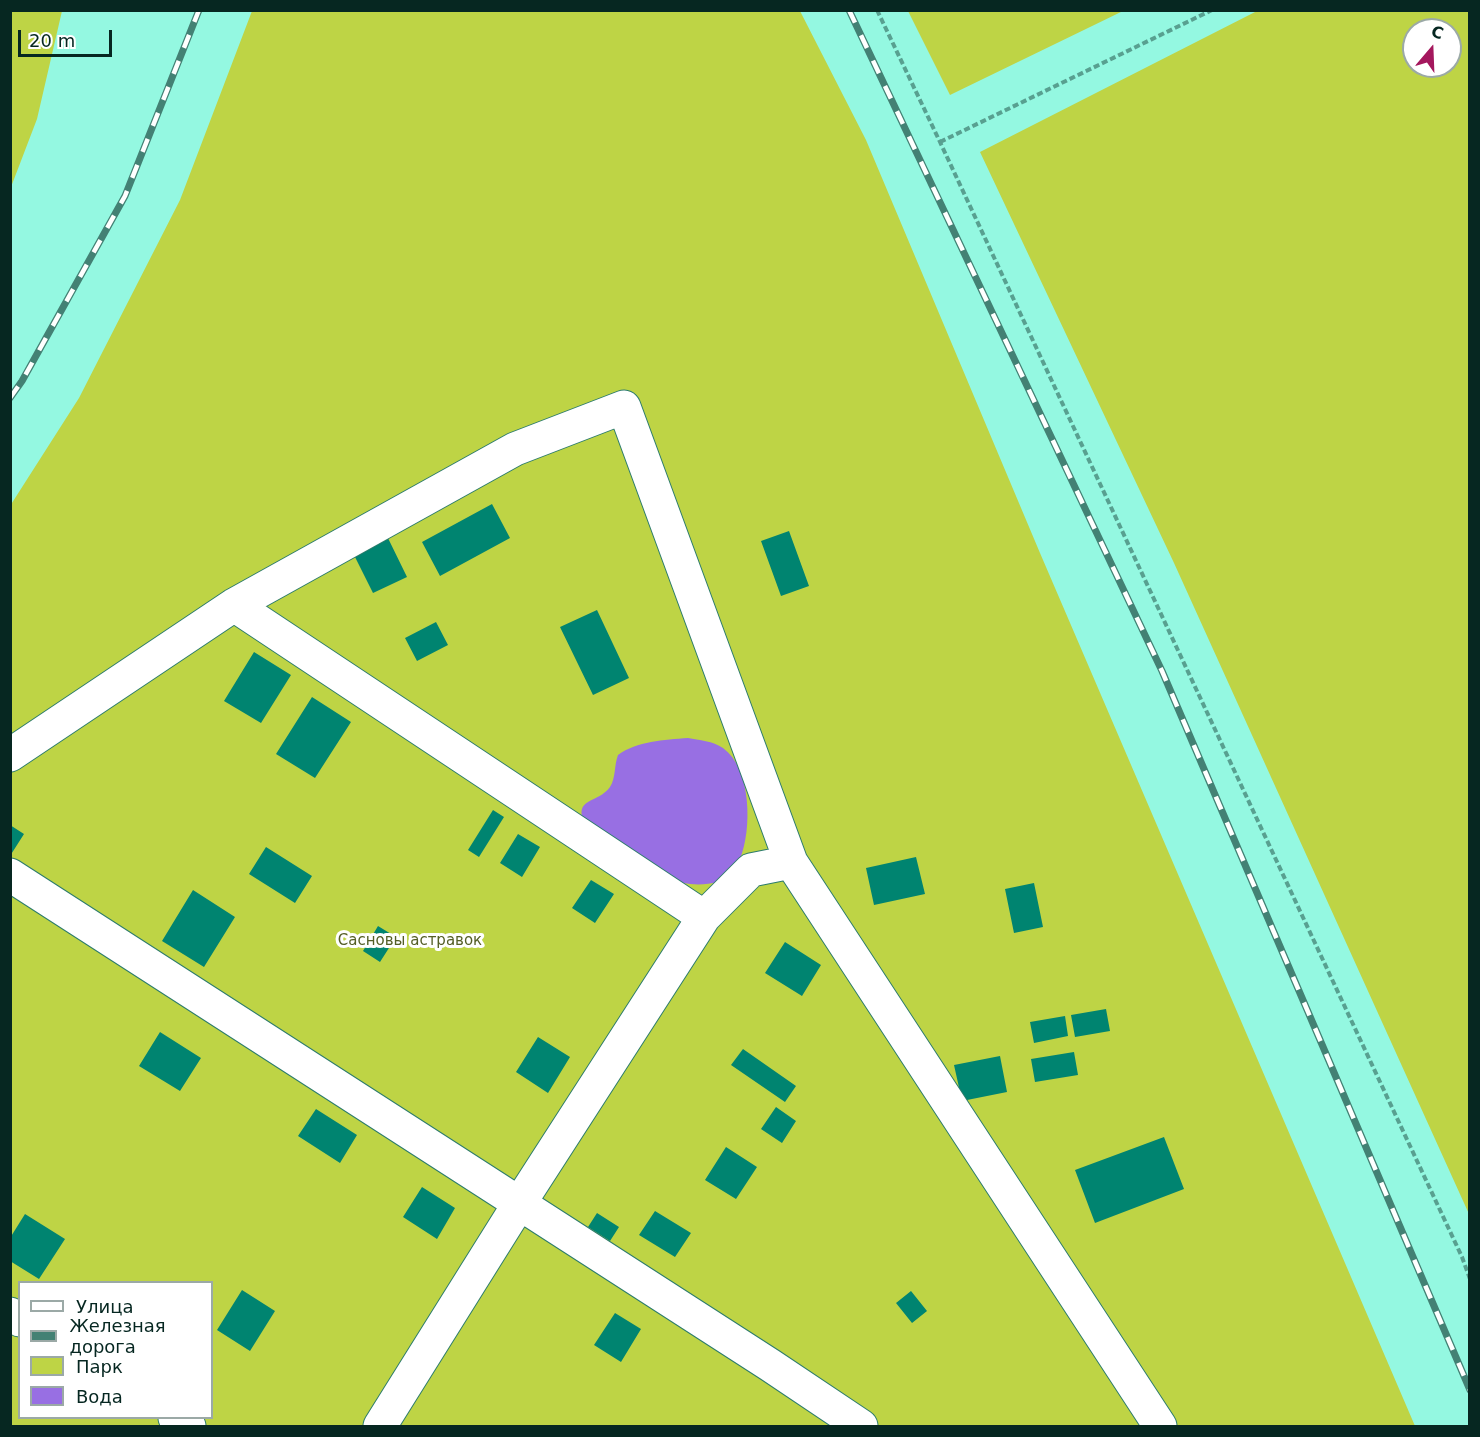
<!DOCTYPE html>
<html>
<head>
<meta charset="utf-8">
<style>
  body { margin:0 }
  #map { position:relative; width:1480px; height:1437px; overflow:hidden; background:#94f8e1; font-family:"DejaVu Sans",sans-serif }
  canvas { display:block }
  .frame { position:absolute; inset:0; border:12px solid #062721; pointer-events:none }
  .legend { position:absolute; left:18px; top:1281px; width:195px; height:138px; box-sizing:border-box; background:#fff; border:2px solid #9ba9a6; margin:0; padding:8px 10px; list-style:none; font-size:18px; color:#062721 }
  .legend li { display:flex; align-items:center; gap:12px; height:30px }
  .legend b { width:30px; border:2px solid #9ba9a6 }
  .north { position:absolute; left:1402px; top:18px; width:60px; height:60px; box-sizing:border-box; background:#fff; border:2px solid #9ba9a6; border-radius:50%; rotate:19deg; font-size:16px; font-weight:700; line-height:24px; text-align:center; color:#062721 }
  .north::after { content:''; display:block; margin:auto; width:21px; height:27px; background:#a4175d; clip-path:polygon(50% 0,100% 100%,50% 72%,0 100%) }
  .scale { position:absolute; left:18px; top:30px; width:94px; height:27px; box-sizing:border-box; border:3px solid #062721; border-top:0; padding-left:8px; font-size:18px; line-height:21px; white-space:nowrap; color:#062721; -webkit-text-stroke:4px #fff; paint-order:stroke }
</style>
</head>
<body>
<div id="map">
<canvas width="1480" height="1437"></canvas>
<div class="frame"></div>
<ul class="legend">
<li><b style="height:8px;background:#fff"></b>Улица</li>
<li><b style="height:8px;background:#438174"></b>Железная дорога</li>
<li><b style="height:16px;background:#bed445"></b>Парк</li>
<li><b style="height:16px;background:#986fe3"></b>Вода</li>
</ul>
<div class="north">С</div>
<div class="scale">20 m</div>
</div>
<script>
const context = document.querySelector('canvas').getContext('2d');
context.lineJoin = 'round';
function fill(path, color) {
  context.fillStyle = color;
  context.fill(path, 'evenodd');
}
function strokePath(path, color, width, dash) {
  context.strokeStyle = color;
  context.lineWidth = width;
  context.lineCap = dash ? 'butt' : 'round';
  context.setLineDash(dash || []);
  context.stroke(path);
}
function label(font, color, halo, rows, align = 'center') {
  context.font = font + ' "DejaVu Sans",sans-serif';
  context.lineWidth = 6;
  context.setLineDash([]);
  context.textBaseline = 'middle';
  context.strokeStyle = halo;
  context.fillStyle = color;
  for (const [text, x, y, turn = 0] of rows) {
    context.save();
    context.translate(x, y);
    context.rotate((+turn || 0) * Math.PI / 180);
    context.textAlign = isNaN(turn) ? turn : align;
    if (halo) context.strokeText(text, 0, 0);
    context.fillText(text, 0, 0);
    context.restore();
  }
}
const green = new Path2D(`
  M11 10 62 11 37 119 11 187Z
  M252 11H800L866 140 1040 553 1415 1426H11L10 506 79 398 180 200ZM20 1282H212V1418H20Z
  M908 11H1123L950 95Z
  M1257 11H1469V1214L1174 563 980 152ZM1414 30H1450V66H1414Z`);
const water = new Path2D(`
  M688 738C699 740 713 741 723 748 752 769 752 830 740 859 739 863 737 869 735 872 722 885 699 886 683 883 673 882 663 873 655 868 631 853 608 839 585 824 572 798 599 803 610 787 616 778 614 765 618 755 637 741 664 740 688 738Z`);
const building = new Path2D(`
  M492 504 510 538 440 576 422 542Z
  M789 531 809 586 781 596 761 541Z
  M386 534 407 577 373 593 352 551Z
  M597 610 629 678 593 695 560 627Z
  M436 622 448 645 417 661 405 638Z
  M254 652 291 675 261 723 224 701Z
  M312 697 351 722 315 778 276 754Z
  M493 810 504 817 479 857 468 850Z
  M10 825 24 834 10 856Z
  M518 834 540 847 522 877 500 863Z
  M266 847 312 876 295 903 249 874Z
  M916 857 925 894 874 905 866 868Z
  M591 880 614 894 595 923 572 908Z
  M1034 883 1043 927 1014 933 1005 889Z
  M193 890 235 917 204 967 162 941Z
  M378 926 396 937 380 962 363 951Z
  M785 942 821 965 802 996 765 973Z
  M1106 1009 1110 1031 1075 1037 1071 1015Z
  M1065 1016 1068 1036 1034 1043 1030 1022Z
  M160 1032 201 1058 180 1091 139 1066Z
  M538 1037 570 1057 548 1093 516 1072Z
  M743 1049 796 1086 785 1102 731 1065Z
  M1074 1052 1078 1075 1035 1082 1031 1059Z
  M1000 1056 1007 1092 962 1101 954 1065Z
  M776 1107 796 1121 782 1143 761 1129Z
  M316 1109 357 1135 340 1163 298 1136Z
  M1164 1137 1184 1189 1095 1223 1075 1170Z
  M726 1147 757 1167 736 1199 705 1180Z
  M422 1187 455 1208 437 1239 403 1217Z
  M655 1211 691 1233 675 1257 639 1235Z
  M597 1213 619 1227 610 1241 588 1227Z
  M25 1214 65 1239 39 1279 10 1261V1238Z
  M242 1290 275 1311 250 1351 217 1330Z
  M911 1291 927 1311 912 1323 896 1303Z
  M615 1313 641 1329 621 1362 594 1345Z`);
const path = new Path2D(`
  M877 10 940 142 1462 1257 1470 1279
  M940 142 1212 10`);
const minor = new Path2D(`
  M234 605 704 917
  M10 755 234 605 515 449 624 407 791 862
  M10 875 770 1365 861 1426
  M10 1314 20 1320
  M175 1418 189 1426
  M380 1426 519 1204 704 917 751 870 791 862 1160 1426`);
const rail = new Path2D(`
  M849 10 1162 671 1470 1390
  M10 398 22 381 125 196 199 10`);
const parkNames = [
  ["Сасновы астравок",410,941]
];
fill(green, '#bed445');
fill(water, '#986fe3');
fill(building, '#008470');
strokePath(minor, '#2d7c6c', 35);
strokePath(path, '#58a090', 4, [6, 3]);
strokePath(minor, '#fff', 33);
strokePath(rail, '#438174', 7);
strokePath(rail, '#fff', 4.5, [14]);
label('15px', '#545e26', '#fff', parkNames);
</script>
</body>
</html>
